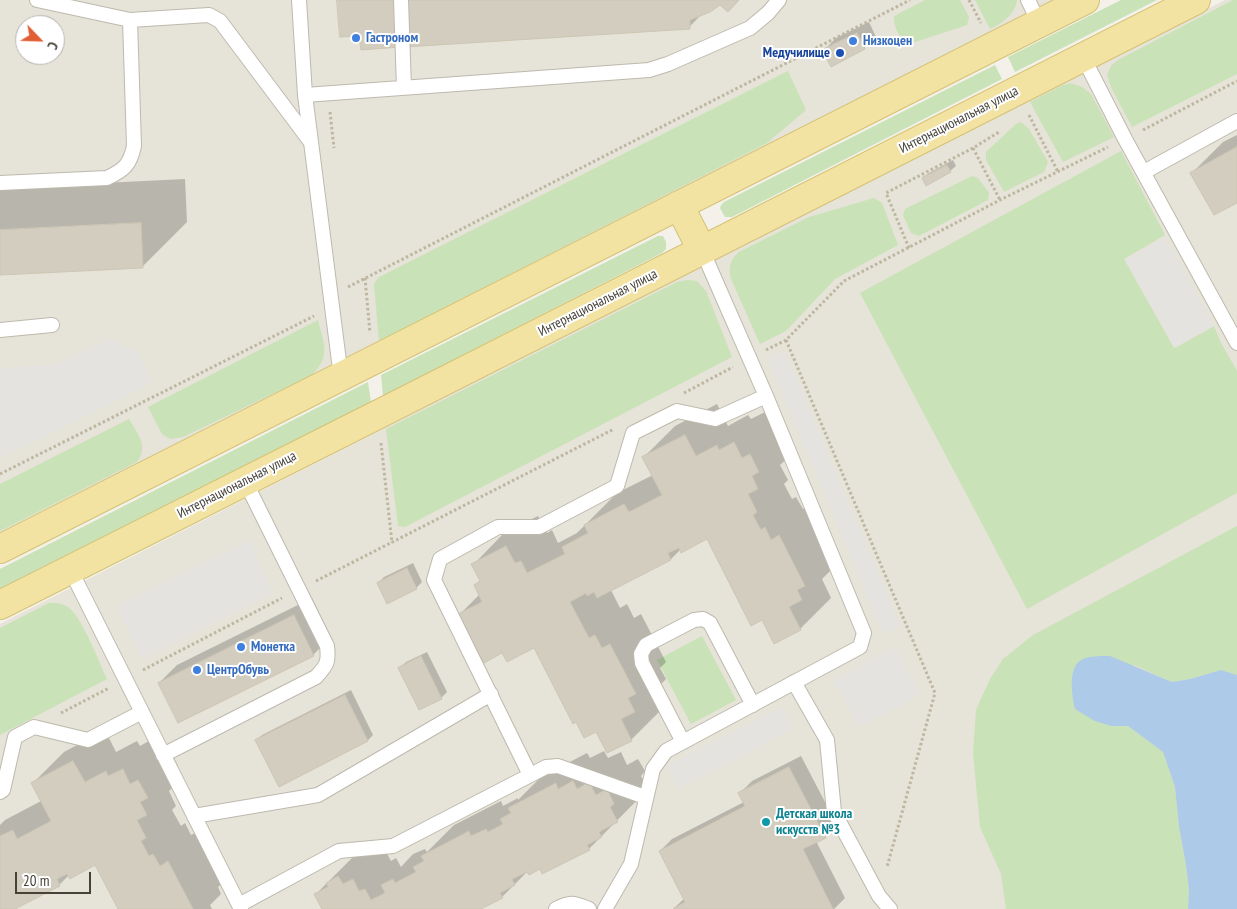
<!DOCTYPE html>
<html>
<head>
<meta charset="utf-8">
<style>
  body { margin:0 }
  #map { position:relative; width:1237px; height:909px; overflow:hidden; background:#f3f1e9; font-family:"PT Sans Narrow",sans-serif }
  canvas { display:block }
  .north { position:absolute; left:15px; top:15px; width:50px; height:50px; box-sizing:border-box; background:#fff; border:1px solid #b5b3af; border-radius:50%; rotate:114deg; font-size:14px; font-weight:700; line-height:20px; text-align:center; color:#454238 }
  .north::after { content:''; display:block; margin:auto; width:18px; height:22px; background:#e05e33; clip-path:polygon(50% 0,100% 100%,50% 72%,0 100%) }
  .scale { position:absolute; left:15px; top:872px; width:76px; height:22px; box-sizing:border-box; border:2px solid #454238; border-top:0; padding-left:6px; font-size:15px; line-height:18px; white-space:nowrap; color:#454238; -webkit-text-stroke:4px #fff; paint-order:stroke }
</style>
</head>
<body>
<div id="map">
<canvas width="1237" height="909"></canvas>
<div class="north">С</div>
<div class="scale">20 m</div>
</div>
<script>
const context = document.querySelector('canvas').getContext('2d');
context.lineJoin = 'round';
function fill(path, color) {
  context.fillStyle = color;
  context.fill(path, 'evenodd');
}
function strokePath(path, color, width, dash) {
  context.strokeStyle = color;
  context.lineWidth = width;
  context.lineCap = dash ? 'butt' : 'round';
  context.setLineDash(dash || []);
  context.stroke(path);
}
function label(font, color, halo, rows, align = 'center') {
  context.font = font + ' "PT Sans Narrow",sans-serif';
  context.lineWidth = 4;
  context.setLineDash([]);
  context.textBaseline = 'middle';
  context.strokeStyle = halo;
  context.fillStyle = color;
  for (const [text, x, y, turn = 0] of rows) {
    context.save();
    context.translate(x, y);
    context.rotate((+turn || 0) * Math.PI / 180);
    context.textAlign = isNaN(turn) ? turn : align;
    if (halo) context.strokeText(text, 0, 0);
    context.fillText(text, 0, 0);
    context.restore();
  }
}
const residential = new Path2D(`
  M0 0H1061L0 535ZM25 25H55V55H25Z
  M1225 0H1237V909H0V624Z`);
const green = new Path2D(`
  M925 0H960L969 17 967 25 909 44C900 40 893 26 894 16Z
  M975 0H1017C1015 15 1002 23 990 29Z
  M1121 0H1157L1015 72 1008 57Z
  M1233 0H1237V74L1132 127 1111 87 1107 75 1111 66 1118 60Z
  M995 65 1002 79 732 217H725L720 208 721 205 724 202Z
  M788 71 806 110 767 143 379 341 374 284 379 277Z
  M1071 83 1082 87 1091 94 1114 137 1063 162 1030 102 1063 85Z
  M1021 122 1029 129 1048 162 1044 172 1004 192 986 160V152L1016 124Z
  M1121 151 1165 235 1124 259 1174 348 1214 326 1221 343 1237 371V493L1027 609 860 293Z
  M972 176 978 178 989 193 988 200 919 236 911 233 903 215 905 209Z
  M874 198 882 203 898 245 835 279 786 331 760 344 731 279C728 267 730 260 739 252L809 217Z
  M658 236H663L666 242V249L662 253 383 396 381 375Z
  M687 280 697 281 706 291 732 357 405 527 398 526 386 429 677 282Z
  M318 320C324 345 331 355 312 375L183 437 170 439 162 434 148 407Z
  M368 382 371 402 0 590V569Z
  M129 419C138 435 149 446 137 462L0 531V484Z
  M1237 526V675L1221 670 1190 679 1172 682 1134 665 1111 726H1128L1163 752 1175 787 1179 827 1186 865 1189 890 1188 909H1006L1001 874 980 827 973 753 976 710 990 679 1003 659 1033 635Z
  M49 603C56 603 62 603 68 607 82 617 99 662 107 679L0 735V628Z
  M702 636 736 700 691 724 657 660Z`);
const parking = new Path2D(`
  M1165 237 1214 326 1175 348 1125 260Z
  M109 339 137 351 153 382 0 458V368L55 364Z
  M785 352 900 626 883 633 768 359Z
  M249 541 273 593 142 658 116 606Z
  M895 647 920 695 859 727 834 680Z
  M781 707 793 729 679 789 667 766Z`);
const water = new Path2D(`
  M1110 656 1172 682 1190 679 1221 670 1237 675V909H1188L1189 890 1186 865 1179 827 1175 787 1163 752 1128 726H1111L1095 721 1075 709C1072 695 1066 663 1086 658 1093 656 1103 656 1110 656Z`);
const shadow = new Path2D(`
  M338 0H738L720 3 703 13 689 27 361 35Z
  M869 22 876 37 864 48 824 50 836 38Z
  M1237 135V202L1192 173 1223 142Z
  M953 160 956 166 950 171 923 178 929 173Z
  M185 179 187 222 142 267 0 274V188Z
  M717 404 728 426 748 415 751 419 765 412 789 457 780 465 788 480 784 484 792 499 796 497 803 509 811 505 833 568 822 579 831 598 800 629 763 618 707 538 681 549 671 559 611 590 620 608 627 604 634 618 641 614 666 662 660 668 666 679 654 691 663 708 631 740 597 730 577 721 534 646 503 652 460 614 480 594 475 585 481 580 473 565 504 533 538 516 547 533 552 530 558 543 577 533 617 493 653 475 644 457 675 426Z
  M413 563 422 582 416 588 378 583 384 577Z
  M312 598 331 637 313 655 159 683 177 665Z
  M427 652 447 692 441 698 420 708 400 668 406 662Z
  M351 690 373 735 368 740 256 741 262 735Z
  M105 730 116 752 137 741 140 746 154 738 170 750 178 766 172 773 177 783 169 791 176 806 172 810 181 826 185 823 191 835 200 831 225 880 218 887 221 894 210 905 212 909H119L96 864 69 875 59 885 12 909H0V825L5 820 41 801 33 783 64 752Z
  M604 751 608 758 621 752 627 765 638 759 645 771 641 776 648 789 589 849 540 868 528 871 502 897 478 909H323L316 894 359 851 384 848 391 861 396 858 401 867 413 854 425 849 427 852 454 825 501 801 503 806 518 798V800L541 777 587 753 590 758Z
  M801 756 837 825 825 837 816 841 845 898 834 909H673L685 898 660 851 672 839 744 802 740 793 752 781Z`);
const building = new Path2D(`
  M337 0H398L400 47 361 50 359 36 340 37Z
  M404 0H739L728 12 720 5 710 12 690 20V29L405 47Z
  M857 33 865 49 831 67 822 50Z
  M1237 147V203L1214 215 1190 173Z
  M947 165 951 172 926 186 922 178Z
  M141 223 143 268 0 275V230Z
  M685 435 696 456 717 445 719 450 734 442 742 458 750 454 759 472 752 476 758 489 748 494 757 512 753 515 761 530 765 527 771 540 779 535 805 586 797 590 802 600 789 607 801 630 774 644 762 620 751 626 707 539 681 553 679 548 668 553 671 560 597 598 594 592 587 596 586 593 570 602 589 638 595 635 602 648 610 644 636 694 628 698 635 712 621 719 632 741 607 753 596 732 584 738 576 722 573 724 534 648 507 662 502 653 484 663 458 614 482 602 474 585 480 581 471 564 506 546 515 563 521 561 527 573 565 554 562 547 588 533 584 525 624 504 629 512 662 495 642 457Z
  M407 568 417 589 387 604 377 583Z
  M294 615 314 656 178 723 158 683Z
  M421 656 442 699 419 710 398 668Z
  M345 695 368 741 279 787 255 740Z
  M73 761 85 782 106 771 108 776 123 769 130 784 138 780 148 798 140 802 147 815 137 820 146 838 141 841 149 856 153 854 160 866 168 861 193 909H118L95 865 70 879 67 874 57 879 60 886 15 909H0V836L13 830 17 839 51 821 31 783Z
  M789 767 826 838 803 849 833 909H673L685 902 659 851 745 806 738 793Z
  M573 781 577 789 589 782 596 795 607 789 614 804 610 807 618 822 599 832 602 837 587 845 590 850 542 874 540 869 529 875 527 872 512 879 515 885 500 893 503 898 481 909H322L316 898 314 894 328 887 326 883 338 876 343 884 353 879 359 891 365 889 371 900 385 893 381 885 393 879 395 883 416 872 413 867 424 861 421 856 469 831 471 836 486 829 488 832 503 824 500 819 511 813 508 808 556 783 558 789Z`);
const path = new Path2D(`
  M969 0 981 23
  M330 112 334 148
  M1029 115 1058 172
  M1143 130 1237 81
  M973 148 1000 200
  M909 248 886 193 973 148 999 132
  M365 278 370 333
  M348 287 910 0
  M786 340 935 693 887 867
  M766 350 786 340 844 281 1000 200 1108 147
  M684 393 733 367
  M381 443 392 543
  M0 474 314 316
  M316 581 614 429
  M143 670 282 598
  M61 713 109 688`);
const lane = new Path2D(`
  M37 0 130 20 209 15 220 21 310 141
  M299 0 305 95
  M401 0 404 88
  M1028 0 1039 23
  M1083 57 1125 139 1237 343
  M1144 172 1237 121
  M0 183 107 178C124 170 130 165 134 146L130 20
  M0 330 52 325
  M341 377 305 95 649 70 668 64 750 28 768 13 779 0
  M70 569 241 909
  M794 682 827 740 834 812 879 896 890 909
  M683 742 642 663 641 654 646 645 694 620 703 619 710 623 753 705
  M163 755 316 677C327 665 329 662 327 646L245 481
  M530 775 434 580 440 559 498 527H539L617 486 633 433 677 411 715 419 766 396
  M0 792 3 790 15 737 34 727 88 740 142 712
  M194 816 318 795 491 694
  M239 905 339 851 393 846 546 767 558 766 645 797
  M556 909C571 901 574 903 589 909
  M605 909 631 864 653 769 666 751 860 647 864 633 766 396 702 250`);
const primary = new Path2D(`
  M679 205 702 250
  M0 549 1085 0
  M0 605 377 415 1196 0`);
const markers = [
  [356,38,5,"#3f7fe0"],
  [853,41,5,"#3f7fe0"],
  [840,53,5,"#1a4fb4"],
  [241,647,5,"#3f7fe0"],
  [197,670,5,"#3f7fe0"],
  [766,822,5,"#0f9aa8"]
];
const shopNames = [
  ["Гастроном",366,38],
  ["Низкоцен",863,41],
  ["Монетка",251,647],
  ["ЦентрОбувь",207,670]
];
const transitNames = [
  ["Медучилище",830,53]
];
const streetNames = [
  ["Интернациональная улица",959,120,-27],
  ["Интернациональная улица",598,303,-27],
  ["Интернациональная улица",237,485,-27]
];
const cultureNames = [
  ["Детская школа",776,814],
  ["искусств №3",776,830]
];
fill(residential, '#e6e3d8');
fill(green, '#cae2b7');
fill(parking, '#e5e3e0');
fill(water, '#adcae8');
fill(shadow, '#0003');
fill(building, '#d3cdc0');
strokePath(building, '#cdc6b4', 1);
strokePath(lane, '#bdb9ad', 16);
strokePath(primary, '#d5c274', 30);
strokePath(path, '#bdb6a0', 3, [2.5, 2.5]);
strokePath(lane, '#fff', 14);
strokePath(primary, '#f2e3a3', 28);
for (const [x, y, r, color] of markers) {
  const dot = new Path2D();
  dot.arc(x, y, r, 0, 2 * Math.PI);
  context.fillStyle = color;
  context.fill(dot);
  strokePath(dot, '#fff', 2);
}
label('bold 14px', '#366cbe', '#fff', shopNames, 'left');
label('bold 14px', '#164399', '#fff', transitNames, 'right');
label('14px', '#454238', '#fff', streetNames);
label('bold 14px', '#0d838f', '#fff', cultureNames, 'left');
</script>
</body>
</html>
